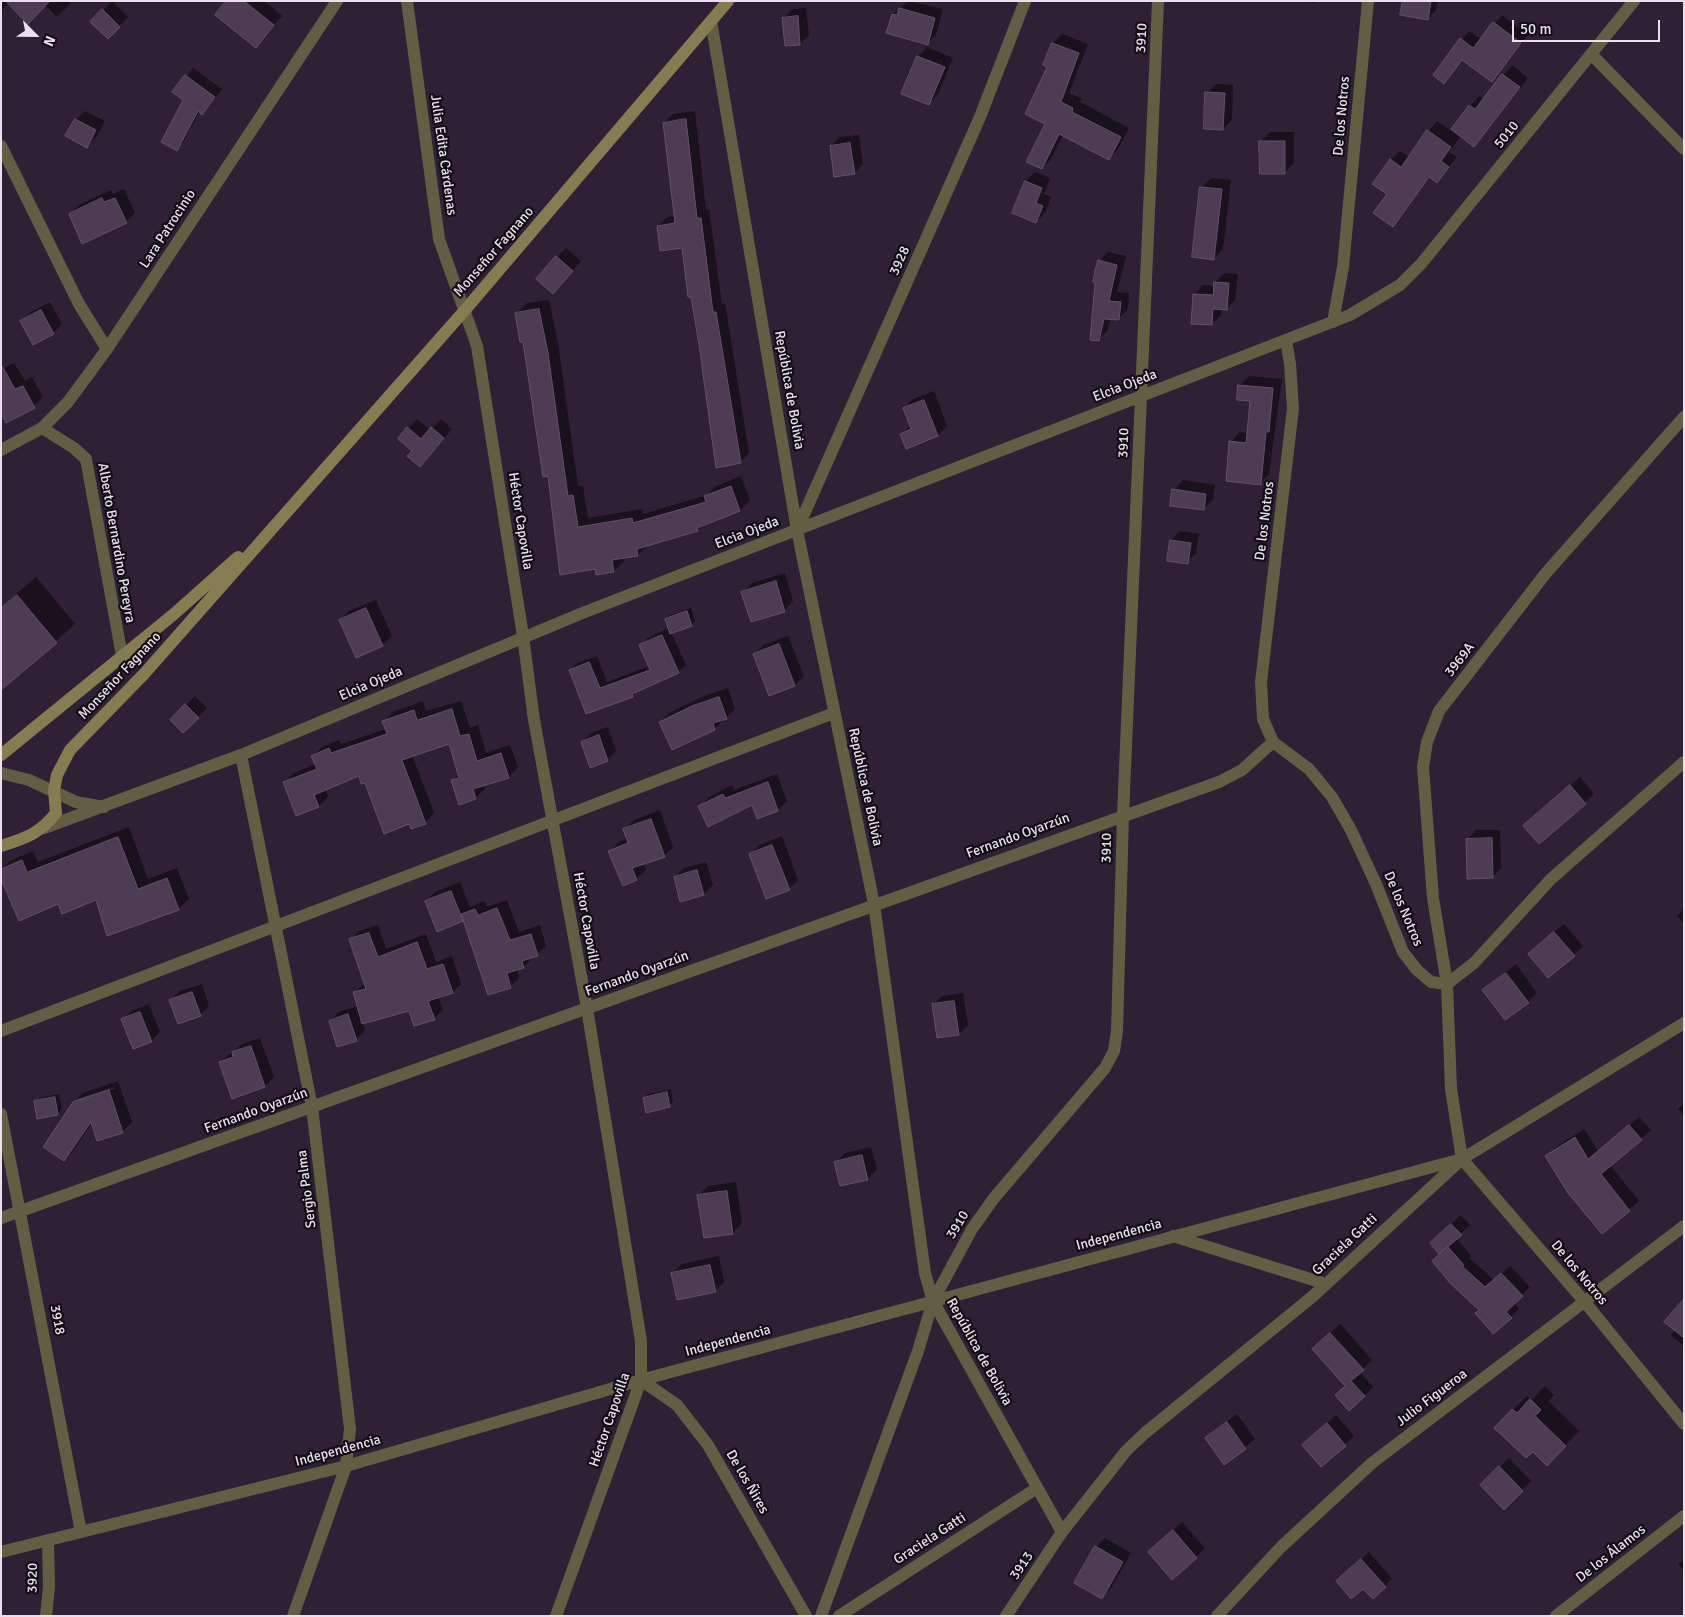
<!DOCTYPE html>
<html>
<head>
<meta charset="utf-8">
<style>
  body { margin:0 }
  #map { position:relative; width:1685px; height:1617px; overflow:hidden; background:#2f2035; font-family:Signika,sans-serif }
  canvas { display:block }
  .frame { position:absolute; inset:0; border:2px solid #eae0ee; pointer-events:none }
  .north { position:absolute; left:10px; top:10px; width:50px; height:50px; -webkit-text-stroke:4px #130d16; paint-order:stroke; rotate:113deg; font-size:14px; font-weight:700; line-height:20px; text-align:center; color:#eae0ee }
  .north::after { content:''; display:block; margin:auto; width:18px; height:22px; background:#eae0ee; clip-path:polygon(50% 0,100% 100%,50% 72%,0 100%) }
  .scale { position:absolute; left:1512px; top:20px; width:148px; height:22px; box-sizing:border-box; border:2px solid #eae0ee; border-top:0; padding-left:6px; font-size:15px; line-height:18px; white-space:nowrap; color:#eae0ee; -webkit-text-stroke:4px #130d16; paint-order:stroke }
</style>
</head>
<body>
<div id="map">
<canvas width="1685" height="1617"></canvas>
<div class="frame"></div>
<div class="north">N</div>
<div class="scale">50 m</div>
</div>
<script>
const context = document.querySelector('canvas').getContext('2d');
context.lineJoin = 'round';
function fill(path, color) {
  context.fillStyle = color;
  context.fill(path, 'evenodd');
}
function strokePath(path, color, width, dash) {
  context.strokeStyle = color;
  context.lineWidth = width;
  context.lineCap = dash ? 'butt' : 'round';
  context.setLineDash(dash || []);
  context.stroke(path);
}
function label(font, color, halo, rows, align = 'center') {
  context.font = font + ' Signika,sans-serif';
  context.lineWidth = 4.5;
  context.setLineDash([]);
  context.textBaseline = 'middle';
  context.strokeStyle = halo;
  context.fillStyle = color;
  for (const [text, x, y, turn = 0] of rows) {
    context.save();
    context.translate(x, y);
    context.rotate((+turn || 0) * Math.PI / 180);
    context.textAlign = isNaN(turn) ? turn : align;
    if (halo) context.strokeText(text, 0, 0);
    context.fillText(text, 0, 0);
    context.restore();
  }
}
const shadow = new Path2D(`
  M1 1H73L57 17 45 5 9 3 1 11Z
  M112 1 128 17 108 38 92 22Z
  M228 1H264L282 16 256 46Z
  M908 1 943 9 936 35 927 44 893 14Z
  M1299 1H1316L1314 3Z
  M1404 1H1438L1436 10 1427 19Z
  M806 8 809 35 800 44 784 18 793 9Z
  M1502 15 1528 35 1492 80 1464 59 1444 82 1434 75 1469 31 1481 39Z
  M1062 34 1088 44 1069 93 1082 99 1080 102 1129 128 1118 149 1109 158 1063 135 1051 159 1042 168 1048 66 1045 65 1053 43Z
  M927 47 953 58 938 94 928 104 903 93 918 56Z
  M1512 65 1528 78 1473 145 1452 128 1479 96 1484 100Z
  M193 68 222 89 210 105 202 113 200 111 184 141 177 149 185 100 174 92Z
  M1216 84 1233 85 1232 120 1223 129 1207 93Z
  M85 111 105 121 96 137 87 146 76 120Z
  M695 111 706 210 709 209 722 304 725 303 749 453 740 462 717 466 683 246 658 226 667 217 676 216 664 123 673 114Z
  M1437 121 1460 137 1449 152 1457 157 1437 182 1430 177 1393 225 1389 194 1391 160 1400 151 1409 157Z
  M1270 132H1294V163L1285 172 1261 141Z
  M859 135 863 164 854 173 831 146 840 137Z
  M1035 172 1050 178 1044 194 1051 197 1045 213 1036 222 1026 181Z
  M1211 178 1231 180 1223 249 1214 259 1202 187Z
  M124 189 135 213 126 222 70 214 79 205 111 190 113 194Z
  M566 248 581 261 562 283 557 257Z
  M1108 252 1126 256 1117 292 1129 293 1128 309 1118 319 1111 318 1107 331 1098 340 1099 261Z
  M1225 273 1238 274 1235 300 1226 309 1221 308V315L1212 324 1194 295 1203 285 1215 286V282Z
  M549 300 558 343 578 486H583L588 518 642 509 643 514 707 495 716 486 741 476 750 500 740 510 704 524 698 530 648 545 638 555 623 557 624 561 614 571 596 568 549 475H544L524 340 516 314 527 303Z
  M50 302 62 324 53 333 22 321 31 312Z
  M14 363 25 381 32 377 43 397 34 406 1 419V370Z
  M1249 376 1282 379 1269 474 1260 483 1231 442 1240 432 1248 433 1251 400 1238 399 1240 385Z
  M934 391 947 426 938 435 907 447 902 434 911 425 904 408 913 399Z
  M417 419 430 430 441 419 452 429 420 466 408 428Z
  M1183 480 1215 485 1213 500 1203 509 1174 490Z
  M1180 531 1199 534 1196 553 1187 562 1171 540Z
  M785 573 793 601 784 611 743 592 752 583Z
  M36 577 75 624 1 689V607Z
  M376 600 392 636 382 645 340 620 349 611Z
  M691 608 695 621 691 625 671 632 686 665 678 672 638 690 632 696 587 713 570 671 577 663 597 656 607 682 650 666 641 645 648 638 669 628 666 619 670 615Z
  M788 636 804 676 795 685 754 655 763 645Z
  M728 688 735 709 714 729 660 722 669 713 702 697Z
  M195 696 207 708 183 732 171 720Z
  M423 701 426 711 461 701 470 728 478 725 486 753 510 745 518 767 509 777 483 784 485 789 475 798 453 781 459 774 449 743 412 755 434 813 425 823H410L359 775 325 789 328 797 319 806 297 814 285 783 294 773 316 764 313 756 322 747 339 740 341 744 386 729 384 721 393 712Z
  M608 727 616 751 607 760 582 742 591 733Z
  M777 774 787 801 778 810 758 817 753 803 700 807 709 797 732 785 734 790Z
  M1580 777 1594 794 1539 842 1525 826Z
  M660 810 673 847 664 856 643 863 646 870 636 879 610 851 619 842 628 838 625 829 634 820Z
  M129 827 148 879 177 868 189 899 178 909 97 899 1 869 10 861 33 851 38 862Z
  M1476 830H1500L1501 868 1492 877 1467 840Z
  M782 836 798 880 789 889 750 854 760 845Z
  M706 862 713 885 704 894 675 877 684 868Z
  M460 882 470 907 484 901 487 907 507 900 519 932 540 925 546 946 523 967 517 969 519 978 510 987 464 919 462 920 426 901 435 892Z
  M1684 909V924L1677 916Z
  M1564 924 1583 946 1574 955 1539 945Z
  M378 925 386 949 426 934 436 962 452 956 461 984 452 992 438 997 443 1010 434 1018 409 1009 362 1022 365 1030 356 1040 330 1021 339 1012 358 1006 354 993 366 983 351 940 359 931Z
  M1516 964 1537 993 1528 1002 1484 990Z
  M202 984 209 1006 200 1015 170 1000 180 991Z
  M963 993 968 1025 959 1034 933 1005 942 996Z
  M149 1004 160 1032 151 1041 122 1020 132 1011Z
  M260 1038 274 1077 265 1086 220 1062 242 1044Z
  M118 1081 132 1122 122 1132 92 1123 73 1151 64 1160 74 1102 115 1089 114 1087 77 1099 83 1093Z
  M671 1089 673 1102 669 1106 644 1099 648 1094Z
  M59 1094 62 1109 58 1114 35 1102 39 1098Z
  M1684 1103V1115L1678 1109Z
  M1639 1117 1651 1130 1610 1165 1639 1201 1602 1232 1547 1156 1556 1147 1584 1129 1598 1151Z
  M871 1147 877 1169 868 1179 836 1162 845 1153Z
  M736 1182 742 1223 733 1233 699 1195 708 1186Z
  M1461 1215 1470 1225 1456 1238 1471 1256 1469 1258 1494 1280 1510 1266 1530 1287 1514 1303 1519 1309 1511 1317 1481 1309 1431 1243Z
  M719 1256 724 1282 715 1291 673 1273 682 1264Z
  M1684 1302V1346L1671 1335 1676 1330Z
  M1340 1324 1372 1360 1360 1372 1373 1387 1364 1396 1346 1385 1323 1340Z
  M1545 1386 1554 1395 1548 1401 1579 1431 1547 1464 1533 1450 1496 1427 1527 1396 1532 1400Z
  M1237 1414 1255 1439 1224 1463 1206 1438Z
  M1336 1415 1354 1436 1321 1466 1303 1445Z
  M1509 1458 1531 1481 1504 1508 1482 1485Z
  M1182 1522 1205 1548 1196 1557 1159 1543Z
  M1105 1538 1131 1553 1111 1588 1102 1597 1096 1547Z
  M1369 1552 1392 1579 1385 1586 1345 1574Z
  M1684 1559V1571L1678 1564Z`);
const building = new Path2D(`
  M6 1H50L28 24Z
  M226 1H244L274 25 256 48 215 15Z
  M1403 1H1431L1428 20 1400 15Z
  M899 8 935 18 928 45 886 33 892 14 897 15Z
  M102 9 120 27 108 39 90 22Z
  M798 16 800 45 785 46 782 18Z
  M1493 22 1521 43 1492 82 1462 60 1444 84 1433 75 1460 38 1473 48Z
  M1052 43 1079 53 1061 102 1073 108 1072 112 1121 137 1109 160 1059 134 1042 169 1026 162 1045 124 1025 114 1047 67 1043 65Z
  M917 56 945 67 929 105 901 94Z
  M1502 74 1520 87 1474 147 1451 129 1469 105 1475 109Z
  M185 75 215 97 202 115 198 111 177 151 161 142 183 100 172 92Z
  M1205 92 1225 93 1223 130 1204 129Z
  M75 119 96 130 87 148 65 136Z
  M686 119 697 218H701L713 312H716L741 463 716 468 699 345 691 297H688L682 248 660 251 657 226 675 223 663 123Z
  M1427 130 1451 147 1441 161 1449 167 1437 183 1429 177 1393 227 1373 213 1387 194 1372 184 1390 159 1401 167Z
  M1259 141H1285V174H1260Z
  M850 143 855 174 834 177 830 146Z
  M1025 181 1042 188 1036 203 1043 206 1036 223 1012 213Z
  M1200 187 1222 189 1214 260 1192 257Z
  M102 198 104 202 115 198 127 223 82 244 69 214Z
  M556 256 573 271 553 294 536 279Z
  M1098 260 1117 265 1109 301 1121 302 1119 320 1104 319 1099 341 1090 340 1095 283 1093 282Z
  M1214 282 1229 283 1227 310 1213 309 1212 325 1191 324 1193 294 1213 295Z
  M539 309 548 353 568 496 573 495 578 527 632 518 633 523 706 502 704 496 731 486 740 511 697 528 698 531 637 549 638 556 612 560 614 572 596 575 595 569 560 575 548 476 543 477 523 342H520L515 313Z
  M41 310 54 334 33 345 20 321Z
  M1 364 15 389 23 386 35 408 6 423 1 414Z
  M1238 385 1273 388 1269 432H1266L1261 485 1226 481 1229 441 1246 443 1250 401 1237 400Z
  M924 400 938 436 906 449 900 434 911 429 903 408Z
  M407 427 421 439 431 427 444 438 420 467 407 456 412 451 398 439Z
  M1172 489 1206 494 1204 510 1170 506Z
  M1170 540 1191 543 1188 564 1167 561Z
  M776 581 785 612 751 622 741 592Z
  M17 595 57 643 1 690V608Z
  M366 608 383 646 356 658 339 620Z
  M687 611 692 626 670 634 665 619Z
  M662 635 679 673 632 694 633 697 586 714 569 670 589 662 600 688 650 670 639 645Z
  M779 644 795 686 769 696 753 654Z
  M719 697 727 719 713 723 715 730 672 750 659 722 692 706Z
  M185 704 199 718 183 733 170 720Z
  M452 709 460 736 469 734 477 761 501 753 509 778 473 789 476 799 459 805 451 780 459 778 449 744 402 760 426 824 411 829 409 824 384 834 365 783 361 784 359 776 314 795 319 807 296 816 283 782 317 769 311 756 329 748 331 753 387 734 382 721 414 710 417 720Z
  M599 735 608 761 590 768 581 742Z
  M768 782 778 811 757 819 752 805 708 827 698 806 723 794 725 798Z
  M1570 785 1586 804 1539 844 1523 826Z
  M651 819 665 857 632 868 637 880 623 886 608 851 628 843 623 829Z
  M118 837 138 889 167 878 179 910 107 936 96 900 62 914 58 904 19 921 1 879V869L22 860 27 872Z
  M1492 838 1493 878 1467 879 1466 839Z
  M772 845 790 890 766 899 749 854Z
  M697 870 704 895 680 902 674 877Z
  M451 891 463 921 437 932 425 901Z
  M497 908 510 940 531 934 538 956 522 961 524 968 507 973 511 988 488 995 461 914 475 909 478 915Z
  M1554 932 1575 956 1548 978 1528 954Z
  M369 933 378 957 417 942 427 969 443 964 453 993 428 1001 435 1020 414 1026 409 1011 362 1024 353 992 366 989 349 939Z
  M1506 973 1529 1003 1505 1020 1482 990Z
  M192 992 201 1016 178 1024 169 1000Z
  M954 1001 959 1035 937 1038 932 1004Z
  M140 1012 152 1042 133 1049 121 1019Z
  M348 1014 357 1041 337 1047 329 1021Z
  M251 1046 265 1087 232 1099 219 1062 233 1057 232 1052Z
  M109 1090 123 1133 97 1141 91 1122 64 1161 43 1147 73 1102Z
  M667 1092 670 1107 646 1113 643 1098Z
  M55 1097 58 1115 37 1119 34 1101Z
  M1629 1125 1642 1140 1601 1174 1630 1211 1602 1234 1568 1193 1545 1156 1575 1137 1588 1159Z
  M862 1155 868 1180 840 1186 834 1162Z
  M727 1191 733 1234 704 1238 697 1195Z
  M1451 1224 1462 1235 1439 1254 1430 1243Z
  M1448 1247 1464 1265 1462 1266 1485 1287 1501 1273 1523 1296 1506 1312 1512 1318 1493 1334 1475 1313 1479 1310 1450 1283 1432 1261Z
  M710 1265 716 1292 677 1300 671 1273Z
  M1684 1299V1338L1664 1322Z
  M1330 1333 1364 1370 1351 1381 1365 1396 1349 1411 1335 1395 1345 1386 1312 1349Z
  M1530 1399 1541 1410 1535 1416 1566 1446 1547 1466 1533 1452 1526 1458 1494 1428 1512 1409 1517 1413Z
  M1227 1422 1246 1449 1224 1465 1205 1438Z
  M1327 1423 1346 1446 1321 1467 1302 1445Z
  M1499 1466 1523 1491 1504 1510 1480 1485Z
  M1173 1530 1197 1558 1172 1580 1148 1552Z
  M1095 1546 1123 1562 1102 1599 1074 1583Z
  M1361 1559 1386 1587 1373 1599 1363 1589 1351 1599 1336 1581Z`);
const street = new Path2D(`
  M407 1 439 239 477 346 523 636 534 720 587 1008 641 1341V1380L556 1616
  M711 21 797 530 874 904 925 1273 933 1301 1062 1532
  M1592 55 1684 149
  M1 146 79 304 107 349
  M1333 322 1343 267 1368 1
  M1286 340 1290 364 1293 408 1261 682 1263 719 1273 742 1309 769 1332 797 1351 830 1376 884 1403 952 1417 970 1431 982 1447 984 1451 1089 1462 1159 1584 1301 1684 1424
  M1684 417 1546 573 1439 711 1427 742 1423 767 1433 898 1447 984 1474 963 1551 879 1684 762
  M42 428 74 448 86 459 122 656
  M1 450 42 428 68 402 107 349 337 1
  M797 530 980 117 1025 1
  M241 755 312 1107 350 1429 346 1466 293 1616
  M1 773 29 780 76 802 104 807
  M44 828 241 755 585 612 1350 315 1400 285 1421 264 1634 1
  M1 1031 834 713
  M1 1114 81 1532
  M1 1218 1219 782 1242 770 1273 742
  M1173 1236 1326 1284
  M641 1380 677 1405 708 1445 806 1616
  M1 1552 346 1466 641 1380 1462 1159
  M46 1616 49 1587 48 1540
  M821 1616 918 1351 933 1301 972 1229 994 1198 1105 1068 1114 1051 1117 1031 1123 815 1158 1
  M839 1616 1037 1488
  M1006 1616 1062 1532 1126 1451 1145 1433 1312 1297 1462 1159 1684 1023
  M1217 1616 1281 1547 1372 1463 1684 1226
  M1556 1616 1684 1516`);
const secondary = new Path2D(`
  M1 755 174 614 238 557
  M1 846C26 838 39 834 56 813L54 790 57 775 70 750 144 674 465 310 728 1`);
const streetNames = [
  ["3910",1142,38,-87],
  ["De los Notros",1342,116,-85],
  ["5010",1507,135,-51],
  ["Julia Edita Cárdenas",443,155,82],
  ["Lara Patrocinio",168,229,-57],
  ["Monseñor Fagnano",494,252,-49],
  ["3928",900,261,-66],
  ["Elcia Ojeda",1125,386,-21],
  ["República de Bolivia",789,390,80],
  ["3910",1124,443,-88],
  ["Héctor Capovilla",520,521,81],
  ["De los Notros",1265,521,-83],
  ["Elcia Ojeda",747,533,-21],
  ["Alberto Bernardino Pereyra",116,543,80],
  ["3969A",1460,660,-52],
  ["Monseñor Fagnano",120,676,-47],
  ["Elcia Ojeda",371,684,-23],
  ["República de Bolivia",865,787,78],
  ["Fernando Oyarzún",1018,836,-20],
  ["3910",1107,848,-89],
  ["De los Notros",1403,909,67],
  ["Héctor Capovilla",586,921,80],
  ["Fernando Oyarzún",637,974,-20],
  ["Fernando Oyarzún",256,1111,-20],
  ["Sergio Palma",307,1189,-97],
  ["3910",958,1225,-59],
  ["Independencia",1119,1235,-15],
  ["Graciela Gatti",1345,1245,-43],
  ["De los Notros",1579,1273,50],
  ["3918",57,1320,79],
  ["Independencia",728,1341,-15],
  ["República de Bolivia",979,1352,61],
  ["Julio Figueroa",1432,1398,-37],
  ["Héctor Capovilla",610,1420,-71],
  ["Independencia",338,1451,-15],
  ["De los Ñires",747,1482,60],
  ["Graciela Gatti",930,1539,-33],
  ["De los Álamos",1611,1554,-38],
  ["3913",1022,1566,-56],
  ["3920",33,1578,-89]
];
fill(shadow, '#0007');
fill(building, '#4d3c53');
strokePath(building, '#625168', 1);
strokePath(street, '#635e43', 12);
strokePath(secondary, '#857d51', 12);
label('14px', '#eae0ee', '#130d16', streetNames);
</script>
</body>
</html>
